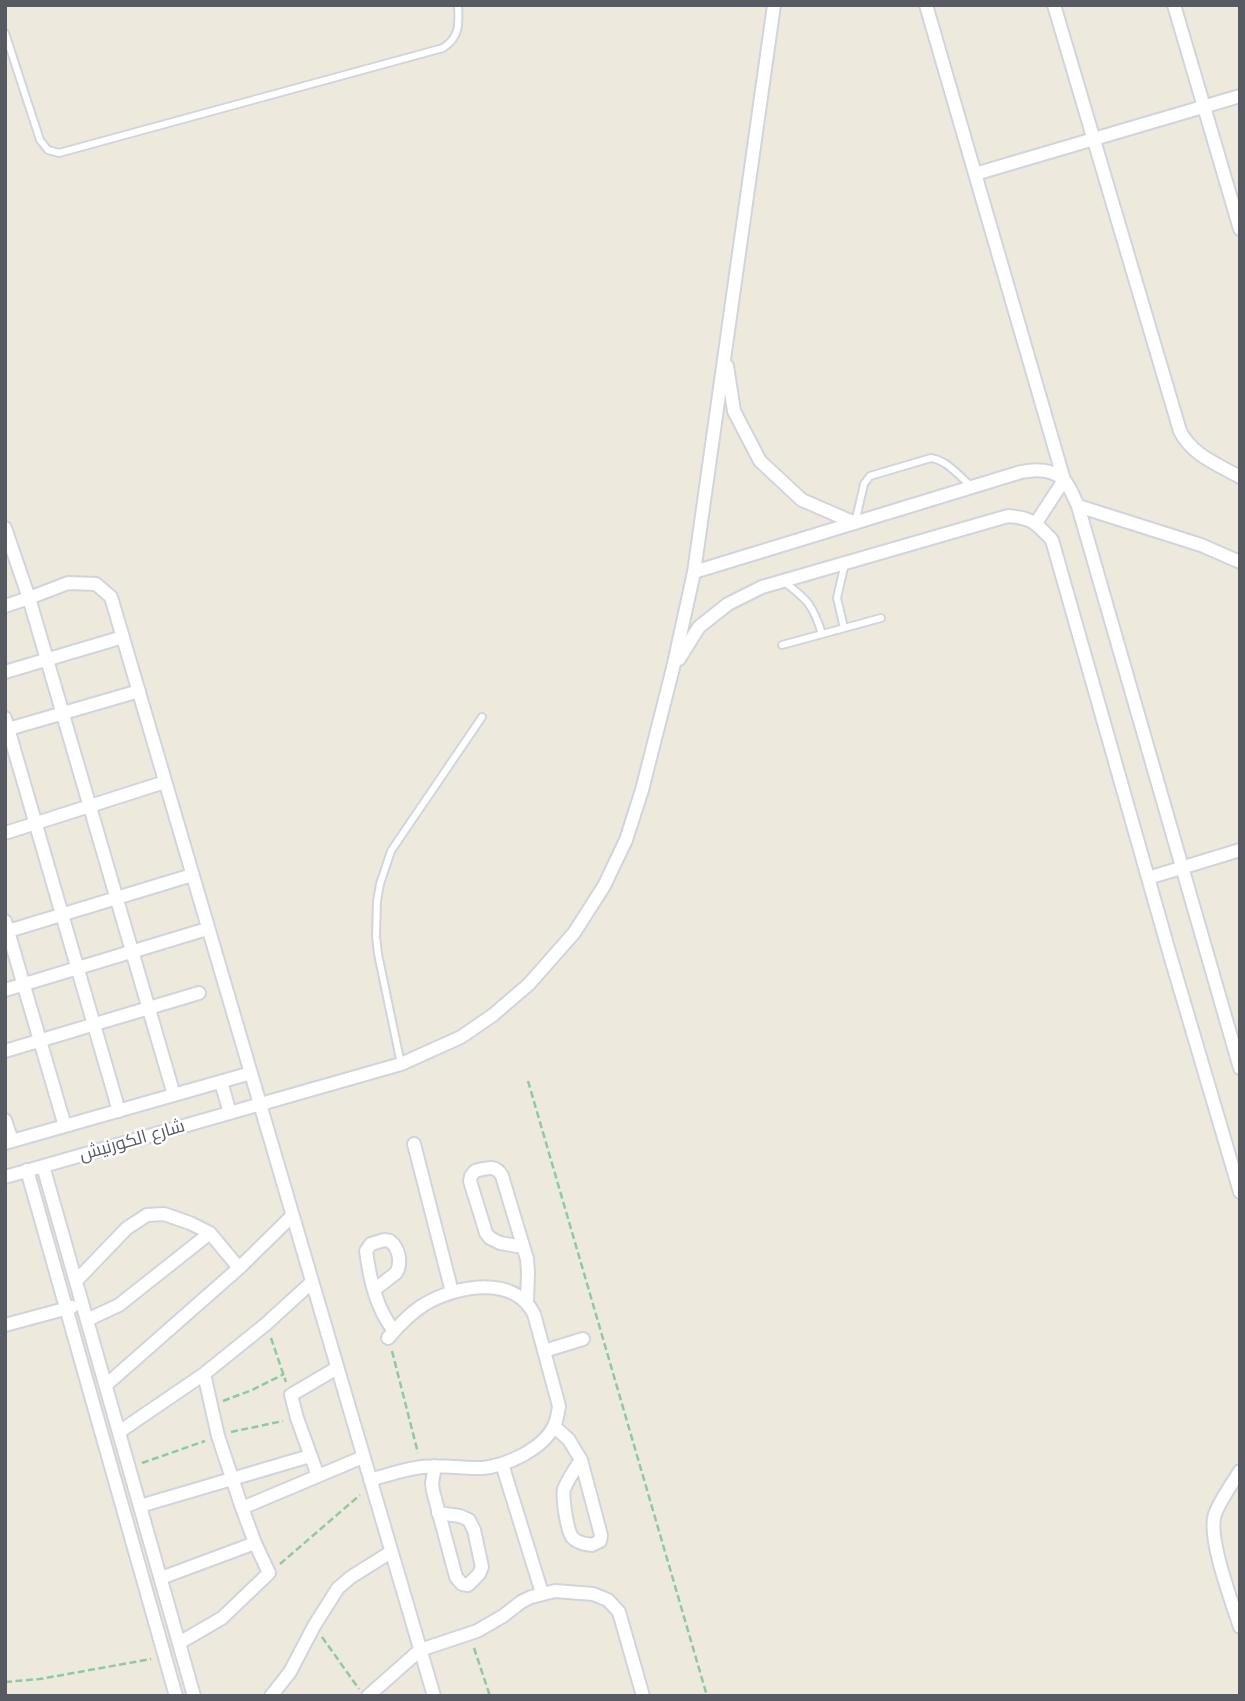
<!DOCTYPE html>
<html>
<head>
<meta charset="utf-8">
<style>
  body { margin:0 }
  #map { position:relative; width:1245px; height:1701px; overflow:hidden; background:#edeadd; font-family:Lato,sans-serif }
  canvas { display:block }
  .frame { position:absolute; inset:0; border:7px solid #575b61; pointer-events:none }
</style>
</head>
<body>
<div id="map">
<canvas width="1245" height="1701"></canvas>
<div class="frame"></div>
</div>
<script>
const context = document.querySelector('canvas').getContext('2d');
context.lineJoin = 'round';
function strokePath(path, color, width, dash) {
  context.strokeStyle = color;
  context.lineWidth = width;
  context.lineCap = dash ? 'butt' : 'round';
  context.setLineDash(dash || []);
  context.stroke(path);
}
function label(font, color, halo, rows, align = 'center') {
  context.font = font + ' Lato,Cairo,sans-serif';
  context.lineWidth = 5;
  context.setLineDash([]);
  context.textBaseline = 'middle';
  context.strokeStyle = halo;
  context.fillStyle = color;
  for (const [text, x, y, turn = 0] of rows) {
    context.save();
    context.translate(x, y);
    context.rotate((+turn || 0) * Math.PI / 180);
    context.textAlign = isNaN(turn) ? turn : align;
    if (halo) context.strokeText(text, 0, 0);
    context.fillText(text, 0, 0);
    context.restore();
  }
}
const path = new Path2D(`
  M528 1081 707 1696
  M271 1338 286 1382
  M392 1351 418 1453
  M223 1401 252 1390 284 1374
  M231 1432 283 1421
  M142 1463 205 1441
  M280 1564 360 1495
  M322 1637 359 1689
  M474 1648 490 1696
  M5 1682 40 1679 151 1659`);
const lane = new Path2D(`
  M5 33 40 140 48 150 59 153 443 48C460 37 459 24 458 5
  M855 523 864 484 870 476 931 458C947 460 960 477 972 487
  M783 581C808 600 813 605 822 634
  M844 628 837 598 845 563
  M782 645 881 618
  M401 1064 378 954 376 936 377 901 380 884 391 851 482 717`);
const street = new Path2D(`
  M926 5 1064 480 1036 523
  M1054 5 1180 431C1192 455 1217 464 1240 477
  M1174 5 1240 229
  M975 174 1240 96
  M727 366 734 411 760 461 802 500 855 523
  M1078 506 1201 545 1240 562
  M5 528 29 598 174 1095
  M694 572 1021 472C1035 469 1053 469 1064 480 1070 486 1074 498 1078 506L1240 1068
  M5 606 29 598 68 583 96 584 111 597 434 1696
  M679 659 699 627 728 604 762 587 1008 516C1033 518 1036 523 1052 540L1170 955 1240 1192
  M5 672 123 637
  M5 718 119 1111
  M5 730 139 691
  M5 833 165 782
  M1148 878 1240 850
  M5 921 65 1126
  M5 932 192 875
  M5 990 207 929
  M5 1051 199 993
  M221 1082 230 1113
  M5 1120 12 1141
  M5 1143 251 1073
  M414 1144 452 1292
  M43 1166 194 1696
  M27 1170 176 1696
  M5 1177 401 1064 461 1037 493 1015 529 984 574 933 604 886 626 840 642 790 673 668 694 572 774 5
  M522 1247 500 1243 490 1238 486 1233 470 1181 471 1176 475 1171C486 1168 496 1164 502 1176L527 1259 528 1272 527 1302
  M76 1281 127 1228 147 1215 164 1214 190 1223 210 1233 239 1268
  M374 1290 396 1273C402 1263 399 1248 390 1241L384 1240 371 1244 366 1251C370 1280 376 1308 394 1331
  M87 1320 119 1305 210 1233
  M5 1325 72 1307
  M544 1351 583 1339
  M204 1374 218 1436 242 1508 363 1457
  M106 1385 239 1268 292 1216
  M554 1426 569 1440 581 1460 601 1535 600 1541 592 1545C585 1544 577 1543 572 1537 567 1530 562 1497 564 1489 568 1479 575 1469 581 1460
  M119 1432 204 1374 266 1324 312 1282
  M502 1464 542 1593
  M435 1466 432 1483 433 1491 456 1577 462 1584 468 1585 479 1574 482 1567 474 1530 469 1520 460 1516 438 1513
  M1240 1471C1231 1485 1221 1499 1215 1514 1207 1537 1232 1602 1240 1627
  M318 1476 297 1418 291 1395 337 1368
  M370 1480C387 1475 405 1469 422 1467 442 1464 462 1469 482 1468 506 1466 543 1449 554 1426 557 1420 558 1413 559 1406L534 1314C514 1274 456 1286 425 1304 410 1313 399 1325 388 1338
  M140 1506 310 1456
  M161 1578 255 1543 242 1508
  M179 1643 222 1618 269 1573 255 1543
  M271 1696 290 1672 314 1626 338 1588 351 1577 391 1552
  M368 1696 420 1650 477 1631 503 1616 521 1602 531 1597 555 1591 593 1594 608 1600 619 1612 643 1696`);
const streetNames = [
  ["شارع الكورنيش",132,1140,-16]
];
strokePath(lane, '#d1d4da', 10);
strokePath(street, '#d1d4da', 16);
strokePath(path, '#8fc9a3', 2.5, [7, 3.5]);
strokePath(lane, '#fff', 6);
strokePath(street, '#fff', 12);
label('18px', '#575b61', '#fff', streetNames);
</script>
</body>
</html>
